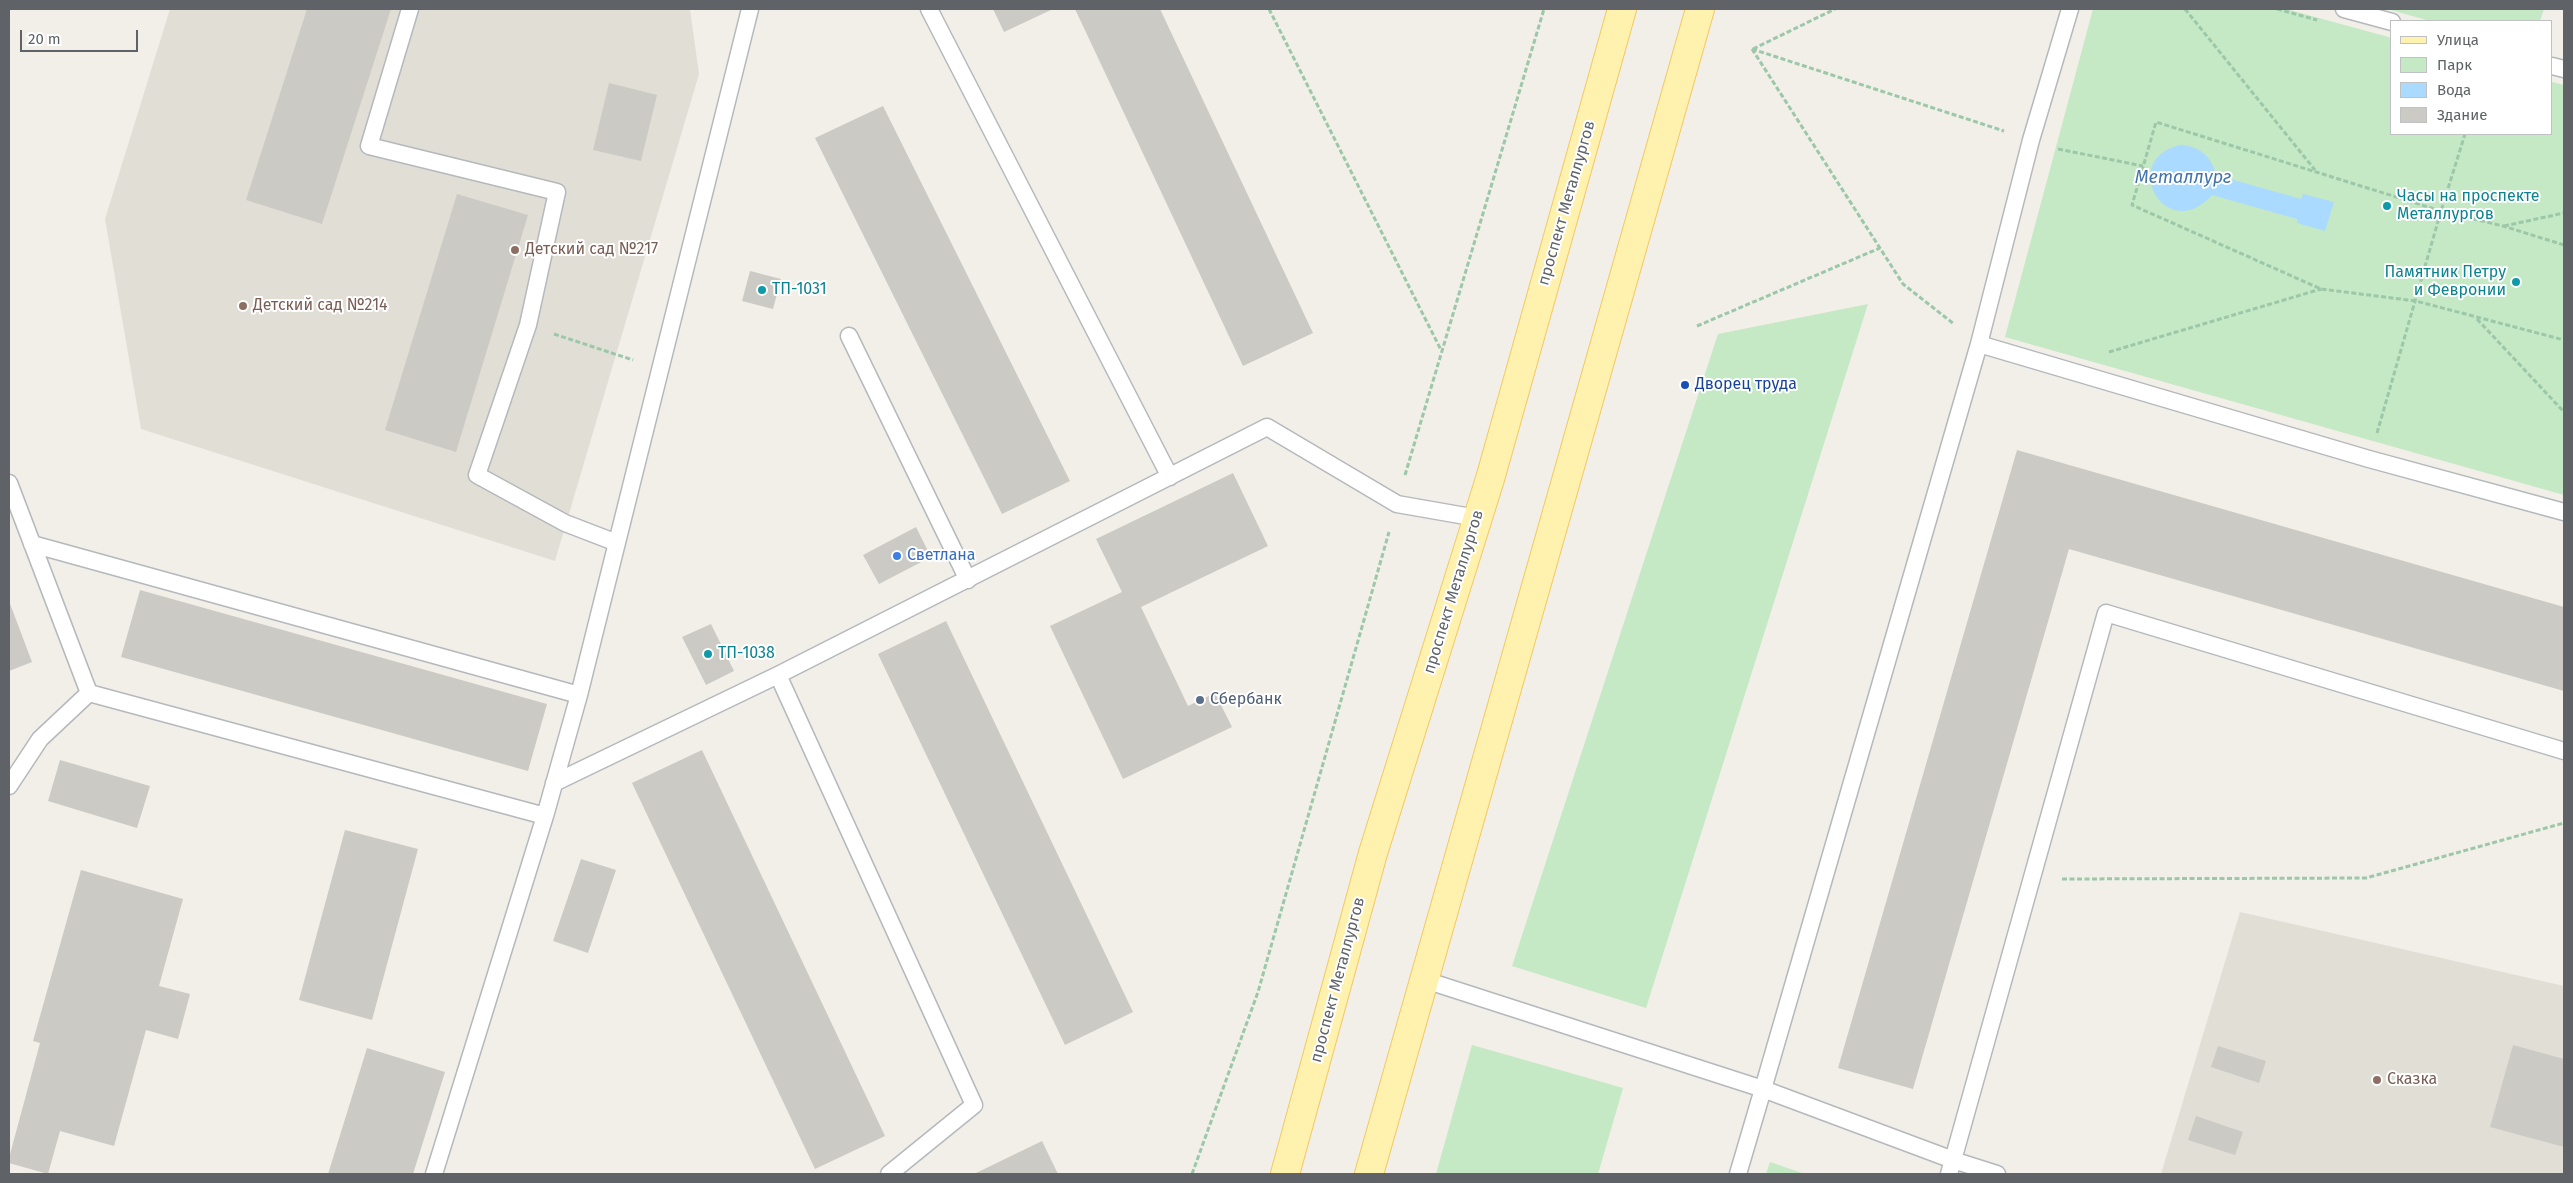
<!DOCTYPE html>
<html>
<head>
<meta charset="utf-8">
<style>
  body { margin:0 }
  #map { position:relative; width:2573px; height:1183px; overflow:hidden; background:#f1efe8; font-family:"Fira Sans",sans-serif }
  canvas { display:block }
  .frame { position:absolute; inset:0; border:10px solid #5f6368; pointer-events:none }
  .legend { position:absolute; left:2390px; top:20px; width:162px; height:115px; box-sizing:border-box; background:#fff; border:1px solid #bfc1c3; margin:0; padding:6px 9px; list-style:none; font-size:15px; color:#5f6368 }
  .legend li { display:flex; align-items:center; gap:10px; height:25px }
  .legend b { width:25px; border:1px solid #bfc1c3 }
  .scale { position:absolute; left:20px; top:30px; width:118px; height:22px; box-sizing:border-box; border:2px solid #5f6368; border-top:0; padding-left:6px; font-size:15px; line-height:18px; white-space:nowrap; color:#5f6368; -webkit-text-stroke:4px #fff; paint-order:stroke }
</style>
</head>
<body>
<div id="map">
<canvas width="2573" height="1183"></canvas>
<div class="frame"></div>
<ul class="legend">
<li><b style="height:6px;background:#fff2af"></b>Улица</li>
<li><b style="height:14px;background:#c5e8c5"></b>Парк</li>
<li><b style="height:14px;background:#aadaff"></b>Вода</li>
<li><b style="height:14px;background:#cccac5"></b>Здание</li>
</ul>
<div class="scale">20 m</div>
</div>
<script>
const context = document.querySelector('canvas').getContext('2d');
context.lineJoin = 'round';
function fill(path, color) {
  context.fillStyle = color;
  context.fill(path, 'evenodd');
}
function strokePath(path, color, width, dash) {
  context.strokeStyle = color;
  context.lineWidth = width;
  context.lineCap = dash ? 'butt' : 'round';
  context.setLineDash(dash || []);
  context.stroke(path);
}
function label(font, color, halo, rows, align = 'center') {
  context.font = font + ' "Fira Sans",sans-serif';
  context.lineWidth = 4;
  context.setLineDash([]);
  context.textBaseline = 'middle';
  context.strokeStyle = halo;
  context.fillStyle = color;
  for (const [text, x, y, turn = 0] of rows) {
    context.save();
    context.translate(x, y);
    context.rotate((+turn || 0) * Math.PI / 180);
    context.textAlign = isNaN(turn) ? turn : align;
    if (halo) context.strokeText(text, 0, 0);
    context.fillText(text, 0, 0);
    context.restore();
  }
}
const education = new Path2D(`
  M170 9H690L699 74 555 561 141 429 105 219Z
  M2240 912 2564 986V1174H2161Z`);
const green = new Path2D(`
  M2093 9H2286L2392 38V134H2552V82L2564 85V495L2005 337Z
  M2387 9H2544L2540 21H2430Z
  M1868 304 1646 1008 1512 966 1718 334Z
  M1472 1045 1623 1088 1598 1174H1436Z
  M1770 1162 1805 1174H1766Z`);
const water = new Path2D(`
  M2180 145C2199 146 2212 156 2216 175L2301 199 2303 194 2334 202 2325 231 2297 223V219L2212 195C2167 246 2117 160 2180 145Z`);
const building = new Path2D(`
  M307 9H391L322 224 246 200Z
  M993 9H1053L1004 32Z
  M1075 9H1160L1313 333 1243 366Z
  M609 83 657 95 641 161 593 150Z
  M883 106 1070 481 1002 514 815 138Z
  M457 194 528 215 456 452 385 430Z
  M750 271 781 279 773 309 742 301Z
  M2017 450 2564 607V691L2069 549 1913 1089 1838 1068Z
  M1233 473 1268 546 1141 607 1188 706 1215 693 1232 727 1123 779 1050 626 1122 592 1096 539Z
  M916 527 931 557 879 584 863 555Z
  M140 590 547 704 528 771 121 657Z
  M9 601 32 662 9 671Z
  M946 621 1133 1012 1065 1045 878 654Z
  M711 624 734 671 706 685 682 637Z
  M702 750 885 1136 815 1169 632 783Z
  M60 760 150 786 137 828 48 801Z
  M345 830 418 849 372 1020 299 1000Z
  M581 859 616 870 588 953 553 941Z
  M81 870 183 899 159 986 190 994 178 1039 146 1030 114 1146 60 1131 48 1174 9 1163V1158L40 1043 33 1041Z
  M2513 1045 2564 1059V1147L2490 1127Z
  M2218 1046 2266 1061 2259 1083 2211 1067Z
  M367 1048 445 1072 413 1174H328Z
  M2196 1116 2243 1132 2235 1155 2188 1140Z
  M1042 1141 1058 1174H974Z`);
const path = new Path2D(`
  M1269 9 1441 350
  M2185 9 2315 170
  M2277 9 2317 20
  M1752 49 1903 284 1954 324
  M1752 49 2004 131
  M1753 49 1835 9
  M2058 149 2143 166
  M2504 226 2564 213
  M2564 245 2503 226 2441 211 2156 122 2132 205 2321 289 2416 301 2564 340
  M2477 319 2564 412
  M1697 326 1880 248
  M554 334 633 360
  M2109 352 2321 289
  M2377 433 2441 211 2465 134
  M1405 475 1544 9
  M2062 879 2366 878 2564 823
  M1192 1174 1258 992 1389 532`);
const lane = new Path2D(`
  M410 9 369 146 557 192 528 325 477 475 565 523 617 543
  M929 9 1170 477
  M2344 9 2392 22
  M2552 66 2564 69
  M849 336 968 580
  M1979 344 2369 459 2564 512
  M9 483 89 693
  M32 544 579 695
  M778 675 974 1105 889 1174
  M89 693 545 816
  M554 783 778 675 1267 427 1397 504 1477 518
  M9 786 40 739 89 693
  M1425 980 1763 1089 1738 1174
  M434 1174 545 816 579 695 750 9
  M1949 1174 1953 1160 1763 1089 1979 344 2031 140 2070 9
  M1997 1174 1953 1160 2106 613 2564 751`);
const primary = new Path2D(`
  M1285 1174 1373 853 1490 479 1622 9
  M1369 1174 1700 9`);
const markers = [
  [2387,206,5,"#0f9aa8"],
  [515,250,5,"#8d6e63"],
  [2516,282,5,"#0f9aa8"],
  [762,290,5,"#0f9aa8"],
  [243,306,5,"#8d6e63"],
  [1685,385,5,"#1a4fb4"],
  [897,556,5,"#3f7fe0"],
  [708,654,5,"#0f9aa8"],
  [1200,700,5,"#5c6f8a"],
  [2377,1080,5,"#8d6e63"]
];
const cultureNames = [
  ["Часы на проспекте",2397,197],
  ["Металлургов",2397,215],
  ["Памятник Петру",2506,273,"right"],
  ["и Февронии",2506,291,"right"],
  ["ТП-1031",772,290],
  ["ТП-1038",718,654]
];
const streetNames = [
  ["проспект Металлургов",1567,203,-74],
  ["проспект Металлургов",1454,592,-73],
  ["проспект Металлургов",1338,980,-75]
];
const educationNames = [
  ["Детский сад №217",525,250],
  ["Детский сад №214",253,306],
  ["Сказка",2387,1080]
];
const transitNames = [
  ["Дворец труда",1695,385]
];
const shopNames = [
  ["Светлана",907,556]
];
const serviceNames = [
  ["Сбербанк",1210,700]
];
const waterNames = [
  ["Металлург",2183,178]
];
fill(education, '#e1ded6');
fill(green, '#c5e8c5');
fill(water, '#aadaff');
fill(building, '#cccac5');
strokePath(lane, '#b5b8bc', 19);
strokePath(primary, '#f2c960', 30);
strokePath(path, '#9cc7a9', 3, [5, 2.5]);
strokePath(lane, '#fff', 16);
strokePath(primary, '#fff2af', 28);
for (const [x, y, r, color] of markers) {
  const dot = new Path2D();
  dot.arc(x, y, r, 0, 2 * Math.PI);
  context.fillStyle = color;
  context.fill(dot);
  strokePath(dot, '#fff', 2);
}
label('16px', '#0d838f', '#fff', cultureNames, 'left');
label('16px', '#5f6368', '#fff', streetNames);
label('16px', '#785e54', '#fff', educationNames, 'left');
label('16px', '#164399', '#fff', transitNames, 'left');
label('16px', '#366cbe', '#fff', shopNames, 'left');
label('16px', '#4e5e75', '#fff', serviceNames, 'left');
label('italic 18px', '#4174aa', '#fff', waterNames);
</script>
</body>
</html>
